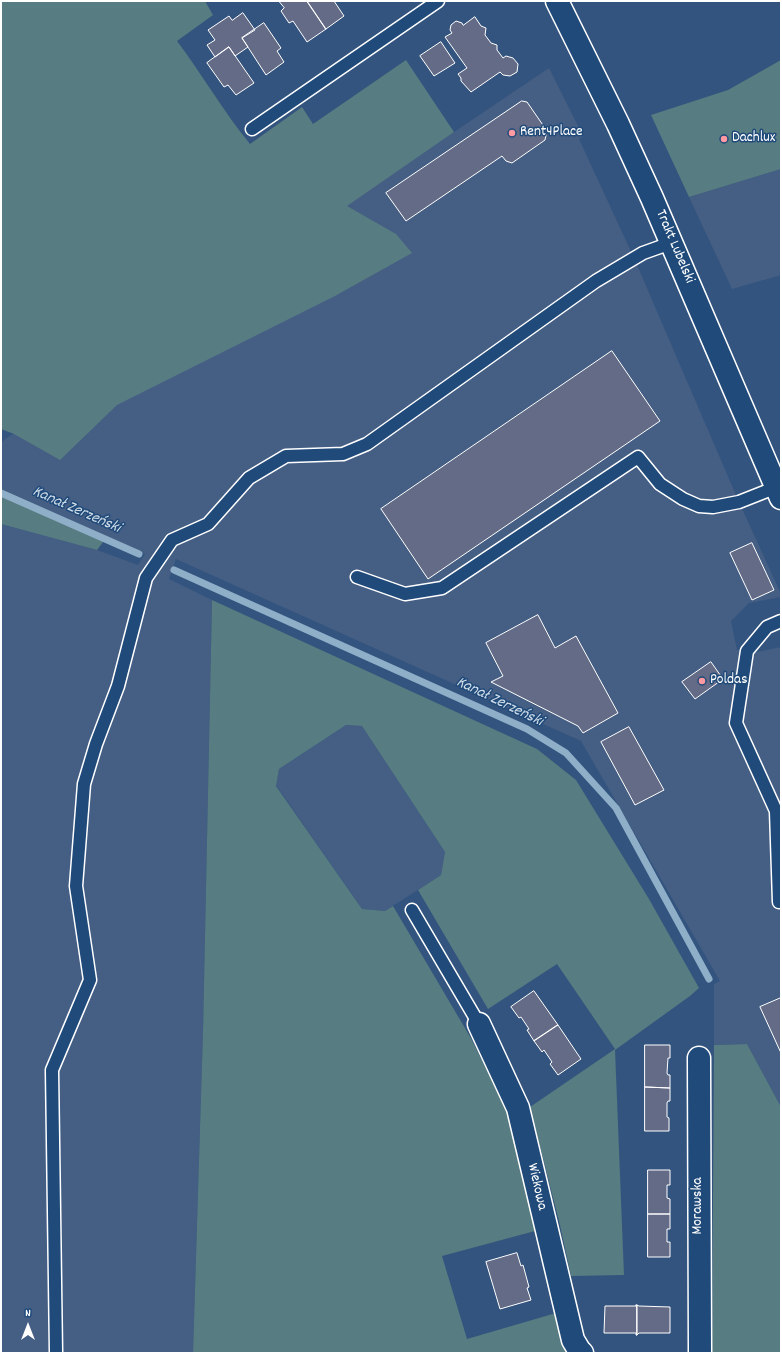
<!DOCTYPE html>
<html>
<head>
<meta charset="utf-8">
<style>
  body { margin:0 }
  #map { position:relative; width:782px; height:1354px; overflow:hidden; background:#33547e; font-family:Dekko,sans-serif }
  canvas { display:block }
  .frame { position:absolute; inset:0; border:2px solid #fff; pointer-events:none }
  .north { position:absolute; left:8px; top:1306px; width:40px; height:40px; -webkit-text-stroke:3px #1f4a7a; paint-order:stroke; rotate:0deg; font-size:11px; font-weight:700; line-height:16px; text-align:center; color:#fff }
  .north::after { content:''; display:block; margin:auto; width:14px; height:18px; background:#fff; clip-path:polygon(50% 0,100% 100%,50% 72%,0 100%) }
</style>
</head>
<body>
<div id="map">
<canvas width="782" height="1354"></canvas>
<div class="frame"></div>
<div class="north">N</div>
</div>
<script>
const context = document.querySelector('canvas').getContext('2d');
context.lineJoin = 'round';
function fill(path, color) {
  context.fillStyle = color;
  context.fill(path, 'evenodd');
}
function strokePath(path, color, width, dash) {
  context.strokeStyle = color;
  context.lineWidth = width;
  context.lineCap = dash ? 'butt' : 'round';
  context.setLineDash(dash || []);
  context.stroke(path);
}
function label(font, color, halo, rows, align = 'center') {
  context.font = font + ' Dekko,sans-serif';
  context.lineWidth = 3;
  context.setLineDash([]);
  context.textBaseline = 'middle';
  context.strokeStyle = halo;
  context.fillStyle = color;
  for (const [text, x, y, turn = 0] of rows) {
    context.save();
    context.translate(x, y);
    context.rotate((+turn || 0) * Math.PI / 180);
    context.textAlign = isNaN(turn) ? turn : align;
    if (halo) context.strokeText(text, 0, 0);
    context.fillText(text, 0, 0);
    context.restore();
  }
}
const built = new Path2D(`
  M549 68 583 136 579 139 634 258 739 502 781 594V597L749 603 731 621 737 650 757 652 781 647V1107L747 1044 714 1045V984L720 981 581 741 176 559 169 579 212 600 203 1031 193 1353H1V524L97 550 138 565 145 554 1 489V442L362 194Z
  M781 169V275L732 289 689 197Z
  M346 725 362 726 445 852 441 875 385 911 362 909 276 785 279 769Z`);
const green = new Path2D(`
  M1 1H205L213 15 177 41C202 74 223 111 250 144L302 107 313 124 406 60 454 132 347 206 396 234 412 253 335 296 117 405 60 460 14 434 1 429Z
  M781 60V169L689 197 651 115 728 90Z
  M1 489 107 537 97 550 1 524Z
  M212 600 537 749 576 780 649 899 699 988 690 996 615 1050 624 1275 571 1276 560 1225 530 1107 615 1049 557 964 488 1009 418 890 441 875 445 852 362 726 346 725 279 769 276 786 362 909 385 911 393 906 472 1040 509 1116 535 1231 442 1256 467 1339 556 1313C558 1324 560 1345 567 1353H193L203 1031Z
  M747 1044 781 1107V1353H712L714 1045Z`);
const stream = new Path2D(`
  M1 493 139 554
  M174 570 527 729 566 753 616 808 709 979`);
const building = new Path2D(`
  M279 1H307L326 29 307 42 293 21 289 23 281 11 284 8Z
  M307 1H334L344 16 326 29Z
  M243 13 255 30 242 38 248 47 235 56 229 47 215 57 207 45 215 40 208 30 229 16 232 20Z
  M475 17 481 26 486 28 485 35 491 43 497 45V50L503 58 506 56 513 58 518 64 517 72 510 76 503 75 500 72 471 92 461 81V78L458 74 467 68 445 37 452 33 450 30 451 25 456 21 462 23 463 25Z
  M264 23 281 48 277 51 284 62 266 75 242 38Z
  M441 42 455 63 434 76 420 56Z
  M229 47 254 83 236 95 228 85 224 87 207 63Z
  M522 101 527 102 547 131 545 140 512 163 506 161 502 156 406 221 386 193Z
  M612 351 660 421 428 579 381 509Z
  M752 543 774 590 752 600 730 553Z
  M538 615 555 648 576 636 618 713 583 733 578 726 491 682 503 676 486 643Z
  M711 662 723 679 695 699 682 682Z
  M629 727 664 790 635 805 601 742Z
  M534 991 558 1025 534 1041 527 1030 529 1029 521 1017 519 1018 511 1007Z
  M781 998V1053L760 1007Z
  M558 1025 581 1059 558 1075 550 1064 552 1062 544 1050 542 1052 534 1041Z
  M645 1045H670V1058H668L667 1073 668 1075H670V1088L645 1087Z
  M645 1087 670 1088V1101H668L667 1103V1117L669 1118V1131H645Z
  M648 1170H670V1185H667V1198L670 1199V1214H648Z
  M648 1214H670V1229H667V1242H670V1257H648Z
  M517 1253 521 1266 523 1265 529 1287 527 1288 531 1300 500 1309 486 1262Z
  M636 1305H637V1335H636V1333H604L605 1306H636Z
  M637 1305 639 1306 670 1307V1333H639L637 1335Z`);
const service = new Path2D(`
  M252 129 438 1
  M357 577 405 594 442 588 638 457 660 484 683 499 699 506 713 507 739 502 777 487
  M779 902 776 811 736 723 747 651 767 627 781 621
  M412 910 479 1024
  M56 1353 52 1070 90 980 76 886 84 784 96 744 118 686 146 578 172 540 208 524 249 478 286 456 343 454 367 444 596 281 643 253 671 243`);
const minor = new Path2D(`
  M479 1024 518 1108 573 1340 579 1350 582 1353
  M699 1058 700 1353`);
const tertiary = new Path2D(`
  M557 1 618 124 652 198 781 498`);
const markers = [
  [512,133,4,"#ff9aa2"],
  [724,139,4,"#ff9aa2"],
  [702,681,4,"#ff9aa2"]
];
const poiNames = [
  ["Rent4Place",520,133],
  ["Dachlux",732,139],
  ["Poldas",710,681]
];
const streetNames = [
  ["Trakt Lubelski",674,247,67],
  ["Wiekowa",536,1187,77],
  ["Morawska",699,1206,-90]
];
const waterNames = [
  ["Kanał Zerzeński",76,511,24],
  ["Kanał Zerzeński",499,703,26]
];
fill(built, '#455e84');
fill(green, '#577c81');
strokePath(stream, '#8faec7', 7);
fill(building, '#636b87');
strokePath(building, '#fff', 1);
strokePath(service, '#fff', 15);
strokePath(minor, '#fff', 25);
strokePath(tertiary, '#fff', 25);
strokePath(service, '#1f4a7a', 12);
strokePath(minor, '#1f4a7a', 22);
strokePath(tertiary, '#1f4a7a', 22);
for (const [x, y, r, color] of markers) {
  const dot = new Path2D();
  dot.arc(x, y, r, 0, 2 * Math.PI);
  context.fillStyle = color;
  context.fill(dot);
  strokePath(dot, '#1f4a7a', 1.5);
}
label('15px', '#fff', '#1f4a7a', poiNames, 'left');
label('15px', '#fff', '#1f4a7a', streetNames);
label('italic 16px', '#d0dde8', '#1f4a7a', waterNames);
</script>
</body>
</html>
